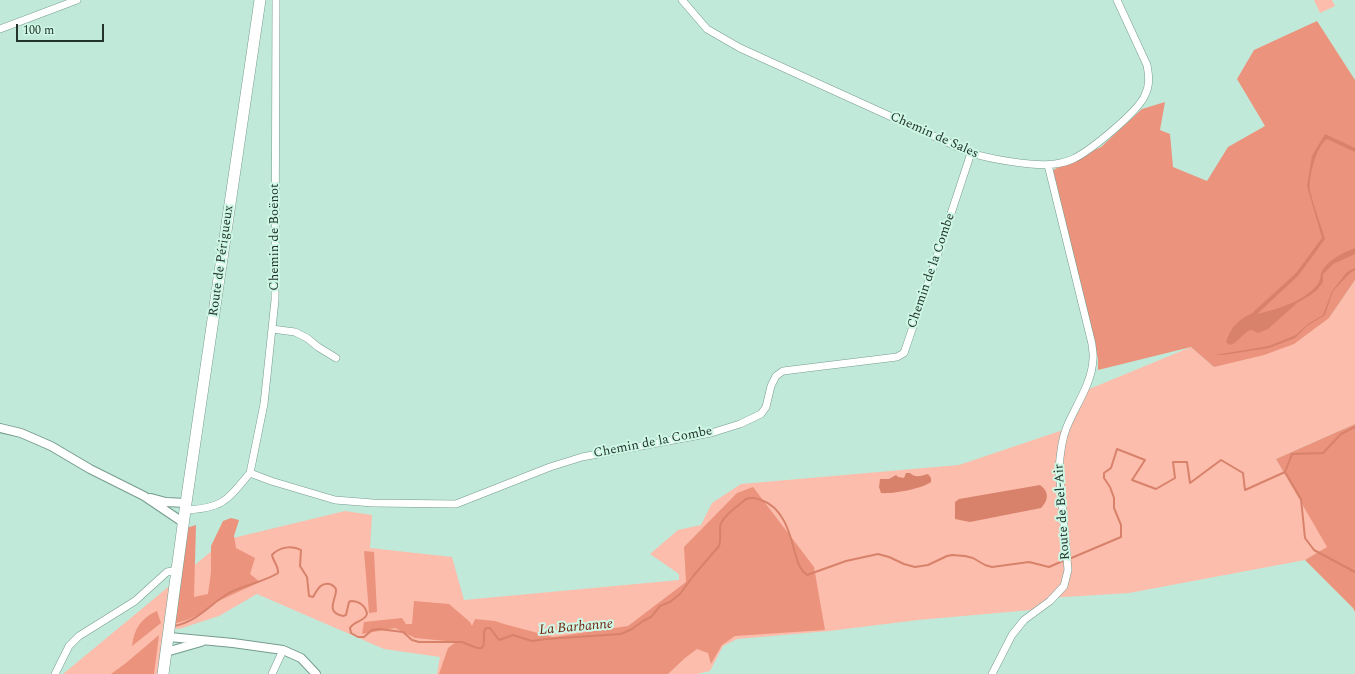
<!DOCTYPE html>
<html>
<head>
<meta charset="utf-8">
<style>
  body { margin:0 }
  #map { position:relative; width:1355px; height:674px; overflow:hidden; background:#c1e9d9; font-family:Spectral,serif }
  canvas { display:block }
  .scale { position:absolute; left:16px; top:24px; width:88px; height:18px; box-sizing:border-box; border:2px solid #22322c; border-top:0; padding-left:5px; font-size:12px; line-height:14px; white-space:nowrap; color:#22322c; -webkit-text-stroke:3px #cef7e6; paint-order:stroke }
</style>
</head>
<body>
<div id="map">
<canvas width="1355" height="674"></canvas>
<div class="scale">100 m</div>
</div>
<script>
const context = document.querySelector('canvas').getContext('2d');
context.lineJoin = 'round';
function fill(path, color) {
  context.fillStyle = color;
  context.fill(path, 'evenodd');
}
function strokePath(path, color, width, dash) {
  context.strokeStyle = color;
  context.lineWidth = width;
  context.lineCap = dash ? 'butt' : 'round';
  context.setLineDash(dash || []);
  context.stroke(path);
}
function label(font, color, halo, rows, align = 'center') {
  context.font = font + ' Spectral,serif';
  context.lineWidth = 4;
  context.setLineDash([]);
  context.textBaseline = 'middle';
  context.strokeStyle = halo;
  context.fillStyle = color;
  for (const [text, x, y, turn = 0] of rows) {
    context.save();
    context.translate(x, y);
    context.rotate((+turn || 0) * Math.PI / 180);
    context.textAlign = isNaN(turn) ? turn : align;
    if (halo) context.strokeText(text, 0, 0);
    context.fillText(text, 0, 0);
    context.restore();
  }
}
const green = new Path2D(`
  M1314 0H1332L1335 6 1320 13Z
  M1355 280V424L1276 459 1328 547 1305 560 1129 593 1049 598 1031 610 918 620 829 631 737 639 723 646 710 671 697 674H437L440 657 384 649 257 594 219 616 179 629 165 627 158 674H63L225 540 345 511 372 515 370 548 452 557 464 600 679 580V574L650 554 678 530 701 525 712 503 741 484 959 465 1069 428 1087 390 1191 347 1214 367 1329 318Z`);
const forest = new Path2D(`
  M1317 21 1355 80V280L1329 318 1294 344 1264 355 1214 367 1191 347 1098 370V359L1053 170 1101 147 1142 109 1165 102 1160 130 1170 134 1173 167 1207 181 1228 147 1265 126 1237 79 1254 50Z
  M1355 424V612L1353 608 1305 560 1327 547 1276 459Z
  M753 487 814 567 825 630 735 636 722 645 711 664 708 653 697 649 685 658 668 674H439L448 648 456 642 415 638 395 628 362 634 364 622 402 618 406 624H412L414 601 449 604 470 622 472 626 475 619 495 621 504 624 553 637 628 626 686 582 684 547 737 493Z
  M231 518 239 520 234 536 236 548 255 558 250 574 260 582 216 602 202 613 187 620 174 624 186 528 196 525 194 597 208 594 211 572V546L223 521Z
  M364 551 374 552 377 612 369 613Z
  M157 611 161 623 132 646C134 629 141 618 157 611Z
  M159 635 154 674H111L126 663Z`);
const water = new Path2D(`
  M1325 134 1355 148V152L1327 139C1316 146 1308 179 1310 191 1314 207 1320 223 1325 239L1298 276 1257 314C1278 309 1303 302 1317 285 1321 281 1320 275 1322 271 1329 259 1343 253 1355 248V254L1333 264 1323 274V282L1317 290 1309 296 1297 303 1268 329 1258 333C1256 332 1254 331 1252 330 1247 329 1237 343 1230 345L1226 342C1230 329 1238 319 1251 314L1296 273 1322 238 1307 186 1312 156Z
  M1355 268V270L1350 273 1333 291 1325 315 1307 326 1295 338 1269 348 1223 355H1215L1269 346 1296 335 1308 324 1323 315 1332 291 1347 272Z
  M906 473H910C915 478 921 476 928 474L931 478V482C921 489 893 494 881 493L879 487 880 479H889L896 475 898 477 904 478Z
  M1040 485C1049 491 1049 500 1041 508L970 522 955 519V502L959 499Z`);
const stream = new Path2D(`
  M1285 472 1301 499 1305 538 1314 550 1355 572
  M1069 559 1121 537V525L1114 508V498L1110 487 1104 478V473L1111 468 1117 449 1145 460 1132 480 1156 489 1175 478 1173 462H1187L1190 483 1221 460 1243 473 1245 490 1285 472 1292 454 1323 453 1341 434 1355 427
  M174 626C197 622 210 604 229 593 244 585 264 582 278 573 279 567 273 561 272 555 279 547 292 545 301 550L300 566 307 577 309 596 313 597C317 590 322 580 332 585 334 587 336 587 336 590 337 598 324 612 343 616L346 615 349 602 351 601C359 601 366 606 367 614 364 622 354 621 350 628L351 633 358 637H364L372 630 379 629 403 632 412 640 419 642H462L477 648H482C487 641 481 634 486 628H490L499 640 513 635 532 641 546 639 621 634 632 629 643 621 651 617 660 606 670 602 680 594 694 575 719 546C721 540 720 534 720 527 721 517 738 506 746 499 752 497 755 498 761 500 783 507 790 533 795 553 798 562 799 569 807 575L846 561 878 554 889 557 904 564 915 567 928 565 947 556 952 555 965 556 973 558 985 565 992 567 1029 562 1049 567 1065 560`);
const minor = new Path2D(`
  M682 0 707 29 740 48 971 153C990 159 1035 167 1055 164 1061 163 1067 162 1073 159 1090 151 1138 112 1145 95 1150 85 1149 76 1147 65L1117 0
  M0 29 77 0
  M272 329 295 332 307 338 318 347 336 358
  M250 473 264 404 275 300 276 0
  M186 510C224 508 227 500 250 473L271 481 335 500 373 503 456 504 550 467 582 457 711 433 740 424 761 414 766 407 771 386 776 376 783 371 897 357 904 353 933 268 971 153
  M55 674 69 646 79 636 135 601 167 572 177 570
  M272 674 283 650
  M992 674 1012 635 1024 620 1050 601 1064 586 1068 570 1059 469C1060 455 1061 442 1066 429 1075 406 1092 384 1093 359 1094 354 1092 349 1092 344L1048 165`);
const tertiary = new Path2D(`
  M0 428 21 433 51 446 90 469 144 496 184 523
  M151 498 166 502 186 503
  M169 637 233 643 283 650 301 658 316 674
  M166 652 201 642`);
const primary = new Path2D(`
  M163 674 186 503 260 0`);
const streetNames = [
  ["Chemin de Sales",934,136,24],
  ["Chemin de Boënot",275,237,-90],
  ["Route de Périgueux",222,261,-82],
  ["Chemin de la Combe",932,271,-71],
  ["Chemin de la Combe",653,443,-11],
  ["Route de Bel-Air",1063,512,-94]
];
const waterNames = [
  ["La Barbanne",576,628,-5]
];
fill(green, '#fcbdac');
fill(forest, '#eb937c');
fill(water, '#d8826b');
strokePath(stream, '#d8826b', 2);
strokePath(minor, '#759c8d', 8);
strokePath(tertiary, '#759c8d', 10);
strokePath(primary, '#759c8d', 12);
strokePath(minor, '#fff', 7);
strokePath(tertiary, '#fff', 8);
strokePath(primary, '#fff', 11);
label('13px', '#22322c', '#cef7e6', streetNames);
label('italic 14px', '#71240f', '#cef7e6', waterNames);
</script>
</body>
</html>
